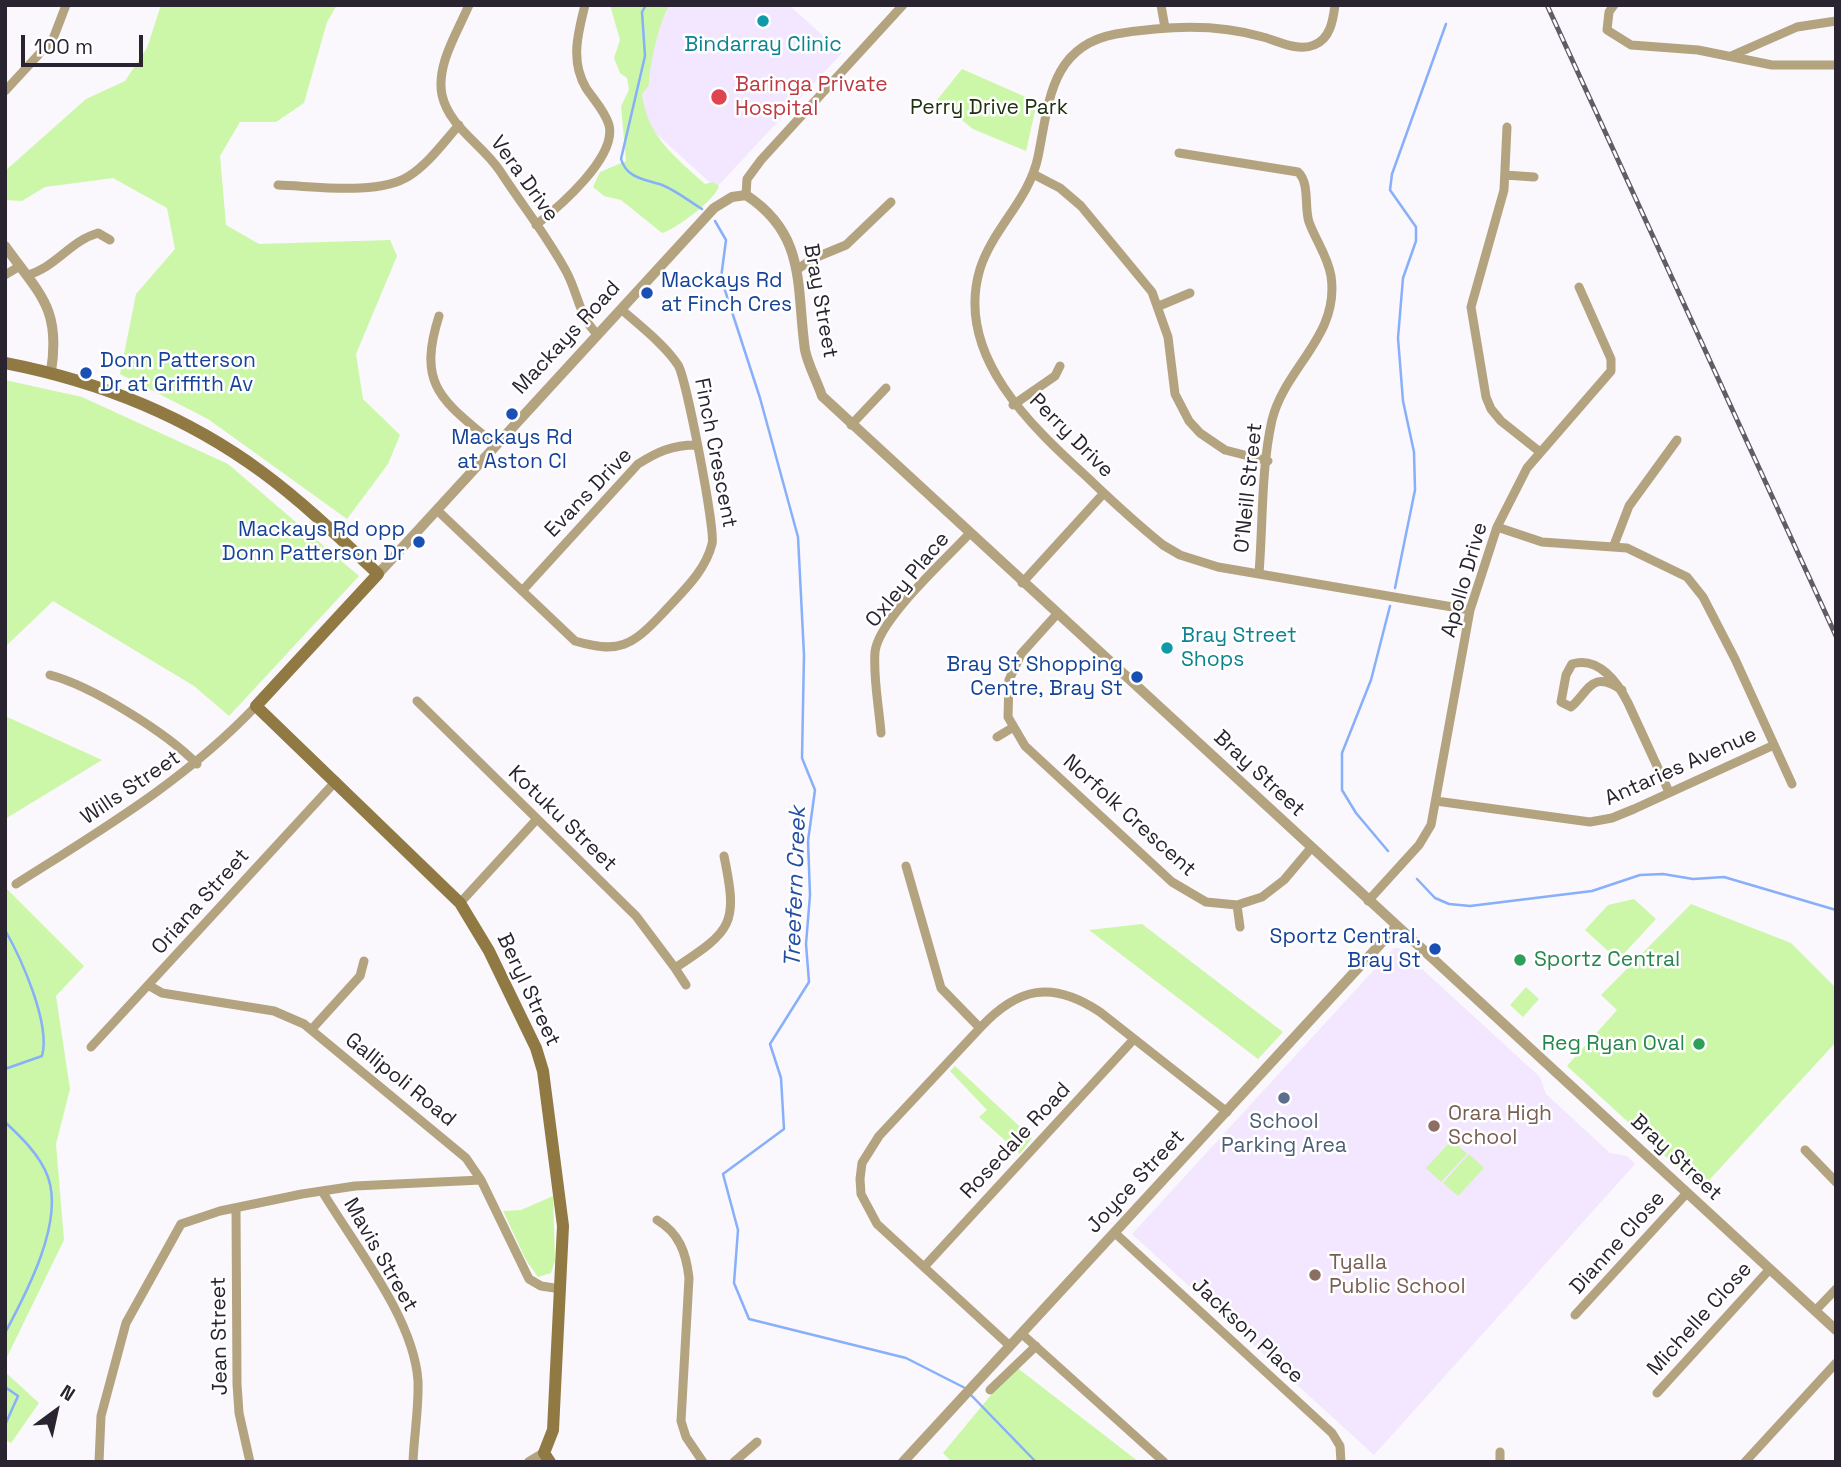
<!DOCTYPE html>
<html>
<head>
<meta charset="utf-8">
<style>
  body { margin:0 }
  #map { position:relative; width:1841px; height:1467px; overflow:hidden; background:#faf7fd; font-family:"Space Grotesk",sans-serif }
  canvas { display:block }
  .frame { position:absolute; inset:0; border:7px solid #292430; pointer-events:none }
  .north { position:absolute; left:21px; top:1376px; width:70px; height:70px; -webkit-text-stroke:5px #fff; paint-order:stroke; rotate:33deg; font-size:19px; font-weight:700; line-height:28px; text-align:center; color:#292430 }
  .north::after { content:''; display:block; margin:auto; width:24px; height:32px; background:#292430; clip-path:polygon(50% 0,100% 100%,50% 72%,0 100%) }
  .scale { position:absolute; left:21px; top:35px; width:122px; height:32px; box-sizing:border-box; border:4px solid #292430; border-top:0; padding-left:9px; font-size:21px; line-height:24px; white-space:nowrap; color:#292430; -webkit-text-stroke:5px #fff; paint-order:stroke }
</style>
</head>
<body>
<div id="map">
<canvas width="1841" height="1467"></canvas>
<div class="frame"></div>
<div class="north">N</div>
<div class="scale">100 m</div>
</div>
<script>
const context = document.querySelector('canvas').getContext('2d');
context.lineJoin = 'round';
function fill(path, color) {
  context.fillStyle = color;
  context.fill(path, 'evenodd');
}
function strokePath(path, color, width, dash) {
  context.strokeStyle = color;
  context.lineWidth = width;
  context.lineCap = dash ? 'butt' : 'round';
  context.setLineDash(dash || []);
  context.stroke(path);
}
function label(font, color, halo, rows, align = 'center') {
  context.font = font + ' "Space Grotesk",sans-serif';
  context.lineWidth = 5;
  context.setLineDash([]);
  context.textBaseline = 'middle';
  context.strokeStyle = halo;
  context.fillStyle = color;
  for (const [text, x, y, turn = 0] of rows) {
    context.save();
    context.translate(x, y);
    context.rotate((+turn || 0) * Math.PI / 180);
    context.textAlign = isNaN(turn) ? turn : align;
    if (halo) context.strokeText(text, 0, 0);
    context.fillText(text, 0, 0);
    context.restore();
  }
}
const built = new Path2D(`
  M662 5H789L842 53 716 188 630 110Z
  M1394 948H1399L1540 1077 1546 1094 1610 1153 1627 1156 1635 1164 1374 1455 1132 1234Z`);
const green = new Path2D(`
  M161 5H337L327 22 304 103 276 122H240L220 156 226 225 259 244 390 240 397 256 356 354 363 399 400 435 388 464 347 519 208 419 120 374 136 294 175 249 167 208 113 178 45 187 22 201 5 200V171L86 99 125 81 147 48Z
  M610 5H670C660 16 648 72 649 85L642 94C647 136 675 157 705 184L713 182 719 186C715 200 676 229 662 233L621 200 604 196 593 187 600 172 626 161 621 106 629 90 627 78 620 73 614 58 620 40Z
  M962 69 1037 102 1026 151 973 129 937 100Z
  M5 380 82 397 228 464 359 576 229 716 194 686 53 601 5 647Z
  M5 716 102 760 5 819Z
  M5 887 84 966 56 996 70 1089 56 1144 64 1240 5 1361Z
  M1634 899 1656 919 1618 960 1585 930 1608 905Z
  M1691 904 1791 943 1836 988V1042L1701 1189 1567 1066 1617 1010 1601 995Z
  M1142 924 1283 1032 1258 1059 1089 930Z
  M1526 987 1539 999 1523 1017 1510 1005Z
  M955 1066 1032 1138 1020 1154 979 1117 987 1110 950 1071Z
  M1452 1140 1467 1154 1441 1182 1426 1168Z
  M1469 1154 1484 1168 1458 1196 1443 1183Z
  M553 1196 555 1261 551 1273 538 1277 526 1260 503 1211 521 1210Z
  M1015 1366 1139 1462H952L943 1453Z
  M5 1372 39 1403 11 1443 5 1440Z`);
const stream = new Path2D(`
  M646 5 642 12 645 56 621 159C627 179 645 179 662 185 675 190 689 201 702 209
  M715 221 726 240 721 278 760 398 798 537 804 655 802 758 815 790 808 841 810 895 806 944 809 982 770 1044 781 1078 784 1129 723 1174 738 1230 734 1283 749 1319 906 1358 965 1388
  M1395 588 1415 490 1414 452 1403 401 1398 338 1403 278 1416 241V227L1390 190 1392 174 1446 24
  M1388 851 1356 813 1342 790V753L1371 680 1390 606
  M1417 879 1435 898 1449 904 1470 906 1592 891 1640 875 1663 874 1693 879 1724 877 1836 910
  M5 930C21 958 51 1024 42 1056L5 1069
  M5 1122C21 1137 40 1155 48 1177 64 1222 27 1292 5 1333
  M5 1387 18 1396 5 1425
  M969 1393 1036 1462`);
const minor = new Path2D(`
  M469 5C457 33 436 65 442 95 449 127 483 145 500 171 522 205 548 237 567 273 578 294 580 318 597 334
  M1161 5 1165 28
  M1335 5C1333 21 1330 39 1314 45 1298 52 1278 41 1263 37 1215 23 1165 26 1116 34 1050 46 1049 103 1038 157 1029 200 993 228 980 269 954 355 1032 427 1088 478 1112 501 1137 524 1163 545L1180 555 1218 567 1470 610
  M1614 5 1609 12 1607 30 1631 45 1698 50 1772 65H1836
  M1731 56 1797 27 1836 21
  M5 91 53 39 66 5
  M1507 127 1504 190 1471 307 1486 397 1491 409 1501 421 1540 452
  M1179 153 1298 172C1310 183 1304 207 1309 222 1316 241 1328 257 1331 276 1340 336 1285 367 1272 420 1261 469 1263 524 1259 573
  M1033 174 1060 188 1081 206 1152 292 1168 337 1175 394 1189 421 1200 433 1225 450 1268 461
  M1505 175 1534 177
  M278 185C314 186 378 196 409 176 429 163 443 143 459 125
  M746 195 747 179 761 160 903 5
  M536 225C560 206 617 157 609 125 605 111 594 100 586 88 570 61 578 33 585 5
  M798 269 812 259 846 245 891 202
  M5 275 20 266
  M27 275C55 268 70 241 98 233L110 240
  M1159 306 1190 293
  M439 316C416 388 444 401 495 445
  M1013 405 1055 376 1060 366
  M851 425 886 388
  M437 510 575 641C619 654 632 646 663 613 682 592 705 572 712 544 716 532 686 377 678 365 664 344 640 326 621 309
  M1497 527 1542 542 1627 548 1687 577 1703 597 1735 659 1792 784
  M1614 545 1629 506 1677 440
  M1022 583 1104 493
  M522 591 638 464C657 452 672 445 696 445
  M1057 614 1021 654 1009 680 1008 717 1025 746 1172 882 1206 902 1237 905 1262 897 1284 880 1311 848
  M50 675C92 686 167 733 197 764
  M1622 690C1592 669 1589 691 1571 707L1561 702 1566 675 1572 664C1599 656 1618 683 1628 703L1669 792
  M417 701 636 916 675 968C733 930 738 924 724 856
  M881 733C879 707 873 678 875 652 878 620 946 559 969 534
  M997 737 1012 728
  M1436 801 1590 822 1612 818 1634 809 1774 745
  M906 866 941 988 980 1028
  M16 884C101 830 186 780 256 706
  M1368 901 1419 845 1431 825 1470 610 1497 527 1527 468 1611 371V359L1579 287
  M460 903 537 819
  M1237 905 1240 927
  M675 968 686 985
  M148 985 162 993 274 1011 304 1024 466 1158 481 1180 529 1279 541 1286 561 1289
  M311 1030 360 976 364 961
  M91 1047 336 781
  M1805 1150 1836 1182
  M322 1191C354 1245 414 1318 418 1381 419 1408 414 1435 413 1462
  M236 1208 237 1384 239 1413 250 1462
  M657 1220C679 1233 686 1252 689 1278L681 1421 686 1437 703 1462
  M1115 1233 1332 1433 1340 1446 1341 1462
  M924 1267 1134 1039
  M1815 1311 1836 1289
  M1575 1315 1686 1194
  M1022 1334 1164 1462
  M1010 1346 877 1224 861 1194 860 1179 862 1163 879 1136 980 1028C1018 987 1052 980 1100 1012L1227 1112
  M990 1390 1036 1346
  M1657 1393 1769 1270
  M99 1462 101 1416 126 1323 181 1224 220 1211 302 1194 355 1186 481 1180
  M734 1462 757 1442
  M1500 1462V1452
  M1745 1462 1836 1363`);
const tertiary = new Path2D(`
  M5 246C40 295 61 308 51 372
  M378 574 714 208 732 197 746 195C807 235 796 286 805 350 808 365 817 381 822 396L1836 1330
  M529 1462 544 1453
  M903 1462 1396 927`);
const secondary = new Path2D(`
  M5 363C98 381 186 416 262 472 304 503 341 539 378 574L256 706 460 903 489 951 536 1048 543 1071 563 1226 553 1430 544 1453 550 1462`);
const rail = new Path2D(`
  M1547 5 1836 636`);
const markers = [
  [763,21,7,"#0f9aa8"],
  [719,97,9,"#e0444e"],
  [647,293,7,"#1a4fb4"],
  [86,373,7,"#1a4fb4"],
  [512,414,7,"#1a4fb4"],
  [419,542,7,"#1a4fb4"],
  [1167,648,7,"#0f9aa8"],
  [1137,677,7,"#1a4fb4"],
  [1435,949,7,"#1a4fb4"],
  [1520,960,7,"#2e9e5b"],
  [1699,1044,7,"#2e9e5b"],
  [1284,1098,7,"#5c6f8a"],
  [1434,1126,7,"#8d6e63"],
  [1315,1275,7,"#8d6e63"]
];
const cultureNames = [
  ["Bindarray Clinic",763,45],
  ["Bray Street",1181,636,"left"],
  ["Shops",1181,660,"left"]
];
const healthNames = [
  ["Baringa Private",735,85],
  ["Hospital",735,109]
];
const parkNames = [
  ["Perry Drive Park",989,108]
];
const streetNames = [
  ["Vera Drive",524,179,54],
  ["Bray Street",820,301,80],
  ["Mackays Road",567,338,-47],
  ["Perry Drive",1071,436,45],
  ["Finch Crescent",715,453,79],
  ["O'Neill Street",1249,488,-84],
  ["Evans Drive",589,493,-46],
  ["Oxley Place",908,580,-50],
  ["Apollo Drive",1465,580,-74],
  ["Antaries Avenue",1681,767,-24],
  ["Bray Street",1259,774,43],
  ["Wills Street",131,788,-34],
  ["Norfolk Crescent",1129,816,42],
  ["Kotuku Street",562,819,44],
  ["Oriana Street",201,902,-48],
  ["Beryl Street",528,990,65],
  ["Gallipoli Road",400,1080,39],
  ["Rosedale Road",1016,1141,-47],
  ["Bray Street",1676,1158,43],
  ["Joyce Street",1136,1182,-47],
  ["Dianne Close",1618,1243,-48],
  ["Mavis Street",380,1255,60],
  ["Michelle Close",1700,1319,-48],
  ["Jackson Place",1247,1331,43],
  ["Jean Street",220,1336,-91]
];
const transitNames = [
  ["Mackays Rd",661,281,"left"],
  ["at Finch Cres",661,305,"left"],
  ["Donn Patterson",100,361,"left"],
  ["Dr at Griffith Av",100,385,"left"],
  ["Mackays Rd",512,438,"center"],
  ["at Aston Cl",512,462,"center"],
  ["Mackays Rd opp",405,530],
  ["Donn Patterson Dr",405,554],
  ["Bray St Shopping",1123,665],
  ["Centre, Bray St",1123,689],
  ["Sportz Central,",1421,937],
  ["Bray St",1421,961]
];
const leisureNames = [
  ["Sportz Central",1534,960],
  ["Reg Ryan Oval",1685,1044,"right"]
];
const educationNames = [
  ["Orara High",1448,1114],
  ["School",1448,1138],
  ["Tyalla",1329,1263],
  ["Public School",1329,1287]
];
const serviceNames = [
  ["School",1284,1122],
  ["Parking Area",1284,1146]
];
const waterNames = [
  ["Treefern Creek",796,887,-88]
];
fill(built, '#f2e7ff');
fill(green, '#ccf7a8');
strokePath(stream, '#87affa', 2.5);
strokePath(minor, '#b3a37f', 9);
strokePath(tertiary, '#b3a37f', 10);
strokePath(secondary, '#907942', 12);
strokePath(rail, '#615d67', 5);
strokePath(rail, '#fff', 2.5, [8]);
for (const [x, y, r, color] of markers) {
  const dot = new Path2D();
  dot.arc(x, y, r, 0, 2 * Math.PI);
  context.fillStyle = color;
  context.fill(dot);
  strokePath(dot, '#fff', 2.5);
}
label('21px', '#0d838f', '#fff', cultureNames);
label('21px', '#be3a42', '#fff', healthNames, 'left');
label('21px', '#20300f', '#fff', parkNames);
label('21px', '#292430', '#fff', streetNames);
label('21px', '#164399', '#fff', transitNames, 'right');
label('21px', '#27864d', '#fff', leisureNames, 'left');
label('21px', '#785e54', '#fff', educationNames, 'left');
label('21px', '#4e5e75', '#fff', serviceNames);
label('italic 23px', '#234ea3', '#fff', waterNames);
</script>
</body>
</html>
